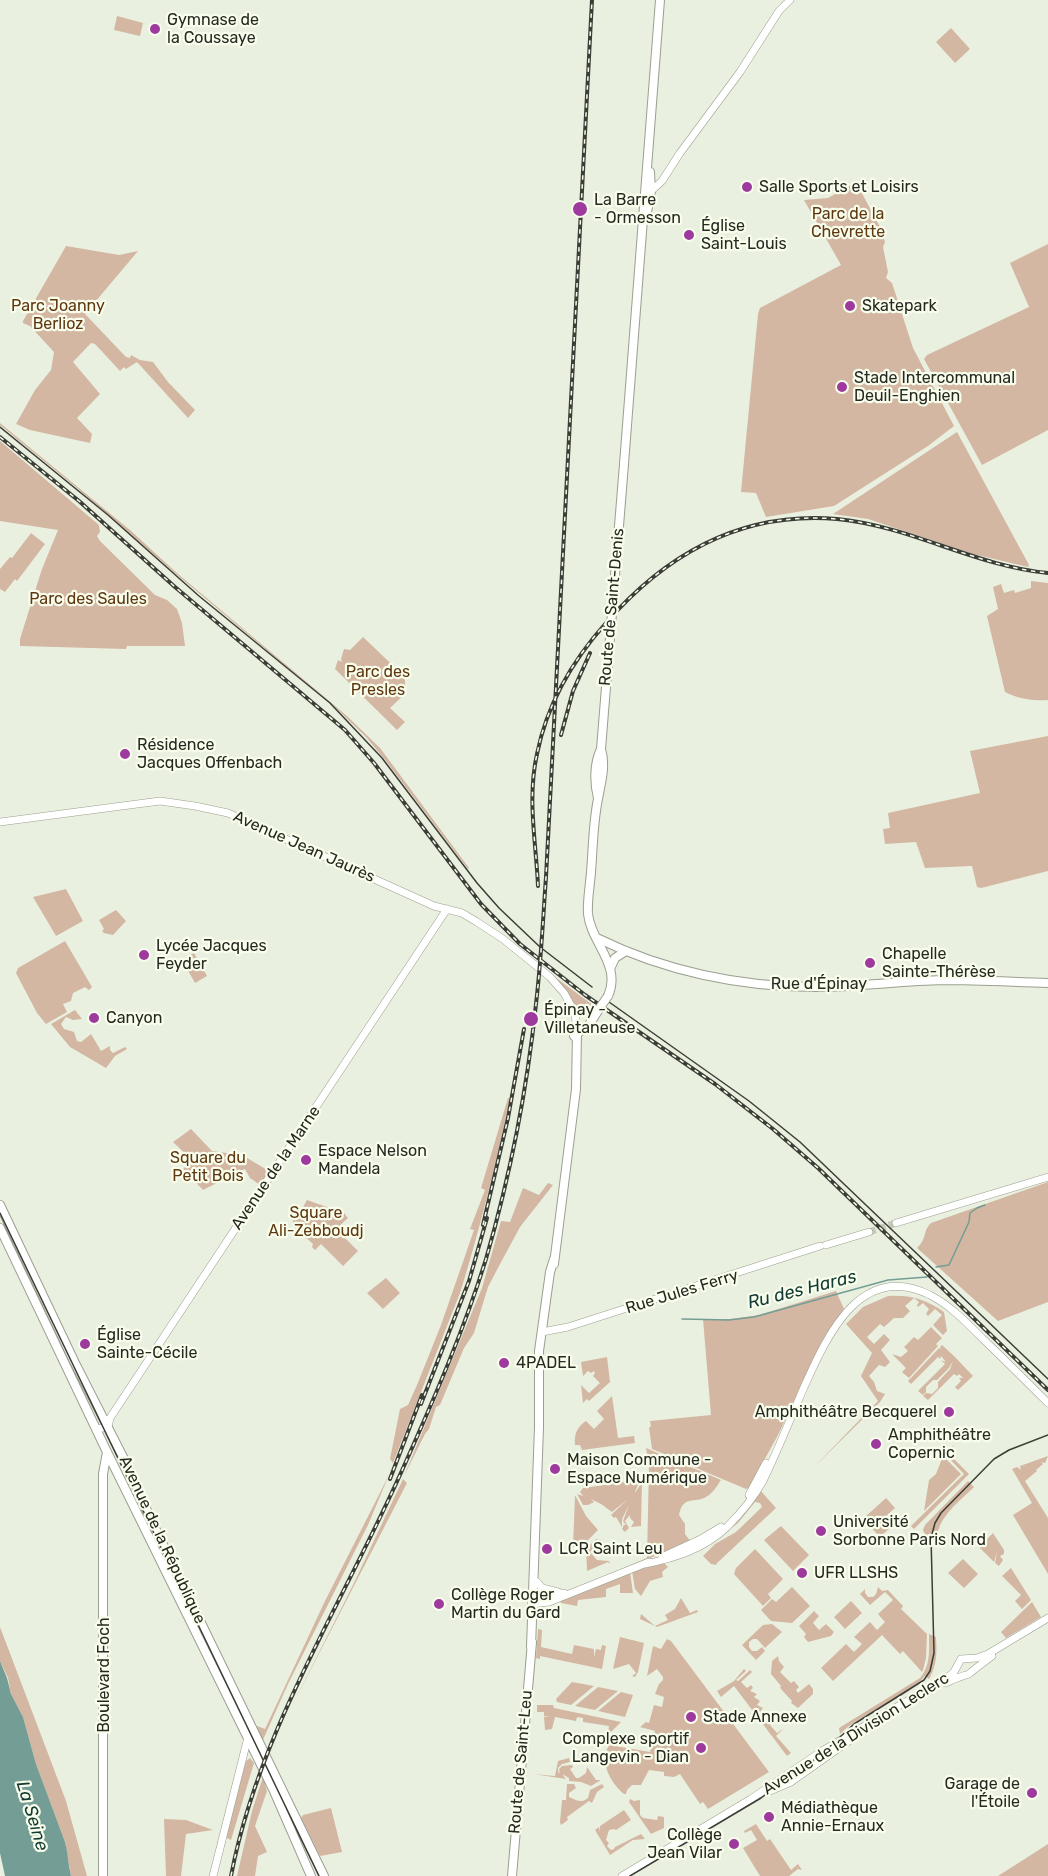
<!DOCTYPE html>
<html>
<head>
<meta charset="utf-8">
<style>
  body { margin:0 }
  canvas { display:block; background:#eaf0df }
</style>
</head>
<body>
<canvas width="1048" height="1876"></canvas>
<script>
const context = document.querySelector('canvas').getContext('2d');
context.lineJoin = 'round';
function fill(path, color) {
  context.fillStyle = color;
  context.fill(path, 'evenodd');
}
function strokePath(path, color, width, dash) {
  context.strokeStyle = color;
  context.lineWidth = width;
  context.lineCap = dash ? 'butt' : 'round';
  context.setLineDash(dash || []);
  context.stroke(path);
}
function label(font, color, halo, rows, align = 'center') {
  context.font = font + ' Rubik,sans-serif';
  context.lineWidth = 4.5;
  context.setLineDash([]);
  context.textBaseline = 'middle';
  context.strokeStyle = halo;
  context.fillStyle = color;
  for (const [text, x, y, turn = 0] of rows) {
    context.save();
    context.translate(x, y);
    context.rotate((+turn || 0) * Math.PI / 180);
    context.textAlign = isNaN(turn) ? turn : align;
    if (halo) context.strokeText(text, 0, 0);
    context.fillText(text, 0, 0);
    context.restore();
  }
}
const green = new Path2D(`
  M117 16 143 23 140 36 114 30Z
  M951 28 970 49 955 63 936 42Z
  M853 184 858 186 880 227 885 242 883 247 888 272 886 278 892 283 913 348 954 426 928 446 834 506 766 517 756 493 741 492 758 314 760 308 841 265 804 200 828 198Z
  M1048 244V430L982 465 924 359 927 355 1029 307 1010 263Z
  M66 246 119 255 138 251 85 314 126 357 130 358 131 355 140 360 153 362 168 382 195 410 188 418 137 362 126 369 124 367 120 371 95 344 91 343 73 362 100 394 77 418 92 434 90 443 30 430 16 424 35 390 51 370 54 352 30 326 23 323V321Z
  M0 423 130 530 178 574 347 716 380 748 469 868 468 869 386 761 366 737 338 710 175 573 77 488 0 425Z
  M957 432 1029 565 1028 567 973 554 868 519 833 514Z
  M0 441 99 525 100 532 97 536 100 541 155 595 167 600 177 609 182 623 185 646H127L126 649 20 646V639L42 569 58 530 0 521Z
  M31 533 45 544 17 581 15 579 5 592 0 589V569L10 557 12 558Z
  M1031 581 1048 583V700C1034 701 1018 699 1005 692L987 616 998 609 993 587 1001 584 1004 593 1014 590 1015 593 1031 588Z
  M363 637 405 677V694L390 708 405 722 397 730 335 669 338 660 342 662 341 659 344 649 350 650Z
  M1048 736V871L981 888 977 887 972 866 925 868 916 842 885 844 883 829 890 828 888 813 980 793 970 751Z
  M66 889 83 921 56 936 33 897Z
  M116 910 126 921 113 935 104 933 102 931 104 929 99 920Z
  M65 941 92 987 89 990 85 987 73 993 71 1001 63 1004 67 1012 46 1024 37 1013 16 973 18 968Z
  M194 953 207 976 195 983 182 960Z
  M555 977 594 1006 587 1017H584C574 1012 565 987 555 977Z
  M75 1010 82 1019 73 1020 66 1017 61 1024 64 1029 74 1032 77 1041 81 1042 91 1034 101 1051 110 1046V1050L113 1053 125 1047 127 1049 115 1056 106 1068 70 1047 51 1024Z
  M508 1098H510C496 1164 480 1229 460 1293L393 1463 390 1459 400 1409 408 1405 417 1385 441 1325 474 1230 470 1229 485 1190 481 1188Z
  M191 1129 212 1151 242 1155 269 1171 260 1185 250 1178 245 1169 203 1190 183 1169 192 1160 173 1142Z
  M1048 1182V1302L998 1321 917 1248C927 1239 923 1230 931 1223Z
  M548 1183 553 1185 520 1227 499 1266 488 1287 474 1333 464 1348 440 1405 436 1407 429 1429 425 1434 404 1476 482 1288 501 1221 510 1222 523 1188 539 1195Z
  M307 1200 344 1213 348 1218 336 1229 358 1251 343 1266 321 1244 315 1250 312 1247 313 1244 293 1226V1220L302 1209Z
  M386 1278 400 1293 383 1309 367 1293Z
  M836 1291 844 1309 826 1335 778 1435 749 1488 746 1489 682 1462 687 1459 681 1461 652 1449 649 1427H651L650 1421 711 1415 703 1319H730L759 1315Z
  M888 1296C911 1295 925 1299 944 1312L947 1331 943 1335 933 1325 942 1315 935 1309 928 1316 926 1314 929 1309 923 1303 918 1307 917 1305 919 1302 914 1298 905 1306 910 1311 903 1318H894L884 1327 880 1324 867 1337 874 1344 884 1334 890 1340 881 1350 890 1362 885 1367 879 1365 869 1376 874 1382 877 1391 885 1394 880 1402 813 1468 878 1401 861 1376 872 1353 846 1324 863 1307Z
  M931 1327 942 1338 936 1344 938 1346 909 1378 902 1372 906 1368 892 1354 901 1357 908 1351 904 1347 914 1337 918 1340Z
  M942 1345 955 1357 952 1361 955 1357 973 1376 958 1390 955 1387 961 1381 959 1378H963L959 1374 957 1376 954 1374 928 1400 923 1396 926 1393 932 1394 938 1388V1382L950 1369 953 1361 949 1368 937 1380H933L926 1387V1392L923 1395 918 1391 945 1364 941 1360 946 1362 941 1356 940 1359 938 1357 911 1384 908 1381 939 1348 941 1349 940 1347Z
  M607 1357 610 1382 589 1401 587 1399 583 1403 581 1385 589 1393 600 1383 593 1376 595 1373 594 1371 591 1373 588 1371 583 1376 581 1362Z
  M612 1396 618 1438 634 1436 635 1443 582 1450 580 1445H575C574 1434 577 1427 586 1421L594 1429 604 1419 597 1411Z
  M955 1444 948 1453 969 1474 914 1529 911 1526 964 1474 945 1454Z
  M646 1448 721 1480C717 1486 712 1495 704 1498 692 1503 683 1496 679 1515L685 1524V1534L691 1542 614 1572 647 1558 649 1465Z
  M943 1456 961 1474 924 1511 929 1480 936 1474Z
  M1048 1456 1045 1463 1041 1462 1043 1464 1036 1470 1037 1471 1025 1481 1048 1518V1574L1013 1515 1032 1503 1012 1469 1017 1467 1021 1470 1020 1466Z
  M389 1475 368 1525 288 1684 262 1742 256 1731 257 1726 265 1729 325 1601Z
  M403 1479 407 1483 290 1710 353 1585Z
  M640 1480 635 1492V1493L642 1482 641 1526 631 1527 634 1522 630 1518V1515L625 1521 629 1528 625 1532 622 1529 624 1525H626L623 1521 629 1505 622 1519V1527L616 1517 614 1518 611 1515 628 1499 612 1512 601 1504 591 1499 594 1502 588 1505H583L577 1494 583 1496 580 1492 583 1488Z
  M968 1481 974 1487C960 1501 939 1516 937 1537H926L923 1530 925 1525Z
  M760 1490 776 1508 716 1564 717 1565 711 1564 703 1556 715 1544 736 1532 762 1507 760 1503 755 1502 738 1523 730 1529Z
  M575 1495 586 1516 598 1530 586 1542 585 1546 590 1545 596 1539 601 1540 603 1545 600 1542 590 1552 597 1560 609 1561 610 1564 608 1562 587 1571 586 1547H573Z
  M886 1498 895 1508 884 1518 891 1527 880 1537 865 1521V1517Z
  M781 1526 809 1555 793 1571 764 1540Z
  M993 1533 1004 1550V1554L1000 1556 1003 1560 999 1566 995 1563 997 1552 994 1562 979 1547Z
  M755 1549 783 1579 768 1594 771 1598 763 1606 734 1574 736 1568Z
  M963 1559 978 1574 964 1588 948 1573Z
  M664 1563 668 1567 662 1572 663 1577 650 1581 641 1596 635 1589 632 1571Z
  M1011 1568 1031 1600 1022 1609 1015 1601 1021 1595 1002 1576Z
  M630 1572 633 1593H620V1584L606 1589V1597L578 1600 577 1606 561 1603 560 1599Z
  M792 1587 810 1606 792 1623 771 1621 761 1610 772 1599 776 1602Z
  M878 1587 882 1591 888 1590 903 1606 901 1609 927 1634 926 1658 923 1670 922 1672 903 1651 900 1654 882 1635 833 1681 821 1668 846 1644 854 1652 862 1644 854 1637 870 1622 877 1630 885 1622 878 1614 893 1600 885 1592 870 1605 860 1594 865 1589V1593L868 1597H873L876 1594Z
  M681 1598 690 1613 697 1610 698 1612 657 1627 640 1619 641 1614 655 1626 668 1620 665 1615 675 1609Z
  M851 1601 862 1613 845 1629 834 1617Z
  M1032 1602 1041 1617 1006 1638 1001 1632Z
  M814 1611 819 1616 813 1623 819 1630 826 1624 834 1632 831 1636 808 1642 804 1637 806 1634 799 1626Z
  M772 1624 782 1632 765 1648 757 1639H753L749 1642V1647L752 1651H757L762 1647 765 1651 756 1660 742 1645 763 1625Z
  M0 1627 66 1801 87 1876H71L65 1842 36 1764 23 1717 11 1694 8 1678 0 1661Z
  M538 1629 542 1630 541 1647 572 1654 574 1645 594 1649V1657L596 1649 601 1650 602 1645 606 1646 602 1669 540 1656V1659L536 1658Z
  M929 1634 936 1637C937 1653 937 1665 929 1679L925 1676C905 1701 863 1711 840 1734L839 1728 920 1678C931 1665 929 1650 929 1634Z
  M620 1637 644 1643 638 1672 635 1677 632 1676 636 1673 629 1664 613 1669Z
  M667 1639 671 1641 769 1772 708 1809 703 1802 700 1804 680 1774 674 1777 664 1776V1772L649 1770 641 1785H632L627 1790 626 1794H624C610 1782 599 1762 609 1745L650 1752 655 1731 640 1727 646 1722 649 1723 654 1705 662 1707 664 1697 655 1694 659 1684 663 1680V1677L657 1669 647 1676 653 1646 661 1649Z
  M778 1656 779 1661 784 1667 780 1672 791 1683 794 1681 799 1687 796 1690 798 1693 809 1684 813 1689V1694L798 1708 791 1703 792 1701 780 1688 781 1686 771 1674 772 1661Z
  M744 1669 746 1671 736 1680 738 1681 750 1670 752 1672 741 1682 747 1688 751 1685 753 1688 750 1691 757 1694 754 1697 760 1701 757 1705 763 1708 760 1712 762 1714 765 1712 772 1722 770 1725 777 1733 784 1728 776 1736 791 1753 787 1756 734 1686 721 1697 717 1691 734 1681Z
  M572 1682 594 1686 571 1705 557 1702 556 1699Z
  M598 1687 618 1691 595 1710 575 1706Z
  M621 1692 633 1695 625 1717 598 1711Z
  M537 1705H553L554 1708 621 1722 610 1733H608L609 1726 583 1722V1718L577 1717 576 1721 555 1717 552 1729 545 1730 544 1717H549L544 1716V1712H537Z
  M250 1758 254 1763 231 1840 225 1837 246 1761Z
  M569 1758 570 1762 562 1764 558 1768V1771L560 1774 559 1769 562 1766 572 1765 573 1767 570 1769 576 1778H579L586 1773 587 1767 596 1780H601L591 1786 581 1782 569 1781V1778L562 1774 566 1779 533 1774 555 1776 558 1761Z
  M263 1777 267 1791 255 1826 267 1852 258 1856 255 1876H237L252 1811Z
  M567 1784H574L576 1788 569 1793V1797C577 1800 580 1804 588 1798L590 1790 602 1784 604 1787 597 1792 592 1803 589 1801 567 1817 568 1820 561 1825 560 1822 562 1800H566Z
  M630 1799 634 1801 640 1800V1815L643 1818 657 1820 658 1816 664 1817V1828L651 1834 629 1802Z
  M331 1808 342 1852 320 1856 301 1818 303 1815Z
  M624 1810 631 1820 616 1830 614 1829 609 1830 606 1840 609 1843 607 1846 611 1850 614 1849 615 1847 641 1834 645 1839 633 1840 610 1855 595 1830 599 1827 600 1832V1826Z
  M164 1819 186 1820 213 1830 186 1834 181 1876H166Z
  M756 1824 767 1841 770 1839 791 1870 798 1864 802 1870 798 1869 789 1876H760L743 1848 757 1840 751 1830 745 1833 744 1831Z
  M1048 1844V1876H998Z`);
const water = new Path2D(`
  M0 1661 7 1678 11 1694 23 1717 36 1764 65 1842C68 1853 68 1864 71 1876H5L0 1853Z`);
const stream = new Path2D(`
  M936 1267 949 1265 969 1222 970 1213 977 1208 985 1205
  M682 1319 729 1320 754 1317 888 1280 927 1277`);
const minorTunnel = new Path2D(`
  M869 1232 896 1223`);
const minor = new Path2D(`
  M651 191 662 181 680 153 740 72 779 11 790 0
  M0 822 160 801 195 806 228 813 434 906 462 913 477 922 503 939 550 977 564 993 575 1013 577 1032
  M896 1223 1048 1177
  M826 1245 869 1232
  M542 1332 568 1327 820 1246
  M96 1429 108 1427 110 1418 447 909
  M749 1495 766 1463
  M662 1557 699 1540 721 1527
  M645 1564C675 1558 704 1549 727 1527 740 1514 754 1497 763 1481 778 1450 791 1417 805 1385 828 1334 861 1261 930 1295 951 1306 967 1323 983 1339 1005 1360 1026 1381 1048 1403
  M537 1582 542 1588 558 1592
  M531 1596 564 1593
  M531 1604 549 1602 649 1562
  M946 1683C955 1678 960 1677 969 1674 970 1673 988 1659 992 1656
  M770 1791 791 1782 849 1741
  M213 1876 248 1737
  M622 1876 751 1799 822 1751 948 1677 954 1672 961 1659 977 1658 988 1654 1048 1618`);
const major = new Path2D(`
  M647 212 651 191 650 172
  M624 464 660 0
  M601 749C606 766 601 782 598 799 593 823 593 848 591 872 590 886 587 901 588 914 591 943 622 965 608 996
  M598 798C594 783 594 763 601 749
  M597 938C664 971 740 987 815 987 857 987 900 981 943 980 978 980 1013 982 1048 983
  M610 969 615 958 626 951
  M587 1028 599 1009
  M574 1036 589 1025
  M0 1205 74 1361 123 1457 153 1524 324 1876
  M0 1228 107 1452 273 1789 311 1876
  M554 1264 576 1089 577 1032
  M531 1647 539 1427V1351L550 1272 554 1259
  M103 1876V1474L107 1452
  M512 1876 532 1642`);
const tram = new Path2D(`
  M0 427 108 515 199 596 330 703 382 758 477 883 499 908 540 947 592 987
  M609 1002 749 1101 800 1142 1048 1379
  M0 1213 319 1876
  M630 1876 761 1798 822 1754 854 1724 924 1680 930 1671 934 1653 931 1538 935 1523 941 1513 994 1459 1009 1450 1048 1435`);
const rail = new Path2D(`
  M0 437 79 501 175 587 345 730 374 763 481 904 520 944 585 995 715 1084 773 1129 818 1168 1048 1390
  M561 735 573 691 590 653
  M538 886C536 841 527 799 537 754 547 704 572 661 606 623 666 554 742 511 837 519 910 526 975 566 1048 573
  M483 1225 508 1118 524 1029
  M421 1404 469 1281 487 1218
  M390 1479 422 1395
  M231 1876C259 1729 344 1602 404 1466 434 1399 464 1330 486 1259 510 1176 527 1090 536 1004 541 962 543 919 546 877L592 0`);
const majorBridge = new Path2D(`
  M601 749 624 464
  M599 1009 608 996`);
const markers = [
  [155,29,6,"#9e399e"],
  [747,187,6,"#9e399e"],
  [580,209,8,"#9e399e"],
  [689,235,6,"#9e399e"],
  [850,306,6,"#9e399e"],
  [842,387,6,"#9e399e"],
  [125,754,6,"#9e399e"],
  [144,955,6,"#9e399e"],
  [870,963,6,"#9e399e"],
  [94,1018,6,"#9e399e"],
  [531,1019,8,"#9e399e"],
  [306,1160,6,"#9e399e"],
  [85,1344,6,"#9e399e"],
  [504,1363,6,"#9e399e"],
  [949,1412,6,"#9e399e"],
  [876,1444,6,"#9e399e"],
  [555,1469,6,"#9e399e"],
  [821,1531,6,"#9e399e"],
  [547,1549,6,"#9e399e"],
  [802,1573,6,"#9e399e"],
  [439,1604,6,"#9e399e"],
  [691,1717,6,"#9e399e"],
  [701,1748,6,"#9e399e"],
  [1032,1793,6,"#9e399e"],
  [769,1817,6,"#9e399e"],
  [734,1844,6,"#9e399e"]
];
const poiNames = [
  ["Gymnase de",167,20],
  ["la Coussaye",167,38],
  ["Salle Sports et Loisirs",759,187],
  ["La Barre",594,200],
  ["- Ormesson",594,218],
  ["Église",701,226],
  ["Saint-Louis",701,244],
  ["Skatepark",862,306],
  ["Stade Intercommunal",854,378],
  ["Deuil-Enghien",854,396],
  ["Résidence",137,745],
  ["Jacques Offenbach",137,763],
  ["Lycée Jacques",156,946],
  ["Feyder",156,964],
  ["Chapelle",882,954],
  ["Sainte-Thérèse",882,972],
  ["Épinay -",544,1010],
  ["Villetaneuse",544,1028],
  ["Canyon",106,1018],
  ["Espace Nelson",318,1151],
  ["Mandela",318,1169],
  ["Église",97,1335],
  ["Sainte-Cécile",97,1353],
  ["4PADEL",516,1363],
  ["Amphithéâtre Becquerel",937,1412,"right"],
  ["Amphithéâtre",888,1435],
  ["Copernic",888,1453],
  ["Maison Commune -",567,1460],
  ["Espace Numérique",567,1478],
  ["Université",833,1522],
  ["Sorbonne Paris Nord",833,1540],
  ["LCR Saint Leu",559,1549],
  ["UFR LLSHS",814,1573],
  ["Collège Roger",451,1595],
  ["Martin du Gard",451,1613],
  ["Stade Annexe",703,1717],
  ["Complexe sportif",689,1739,"right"],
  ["Langevin - Dian",689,1757,"right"],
  ["Garage de",1020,1784,"right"],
  ["l'Étoile",1020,1802,"right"],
  ["Médiathèque",781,1808],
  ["Annie-Ernaux",781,1826],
  ["Collège",722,1835,"right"],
  ["Jean Vilar",722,1853,"right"]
];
const parkNames = [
  ["Parc de la",848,214],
  ["Chevrette",848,232],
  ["Parc Joanny",58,306],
  ["Berlioz",58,324],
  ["Parc des Saules",88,599],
  ["Parc des",378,672],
  ["Presles",378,690],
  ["Square du",208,1158],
  ["Petit Bois",208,1176],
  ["Square",316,1213],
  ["Ali-Zebboudj",316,1231]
];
const streetNames = [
  ["Route de Saint-Denis",612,607,-85],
  ["Avenue Jean Jaurès",304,847,24],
  ["Rue d'Épinay",819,984],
  ["Avenue de la Marne",276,1168,-56],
  ["Rue Jules Ferry",682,1292,-17],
  ["Avenue de la République",162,1540,65],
  ["Boulevard Foch",104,1675,-90],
  ["Avenue de la Division Leclerc",856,1734,-32],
  ["Route de Saint-Leu",521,1762,-85]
];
const waterNames = [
  ["Ru des Haras",802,1290,-14],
  ["La Seine",32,1816,73]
];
fill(green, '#d3b7a2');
fill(water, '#749d96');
strokePath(stream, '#749d96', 1.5);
strokePath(minorTunnel, '#c3c8b9', 7, [7, 3.5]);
strokePath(minor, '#9a9f90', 8);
strokePath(major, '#9a9f90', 10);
strokePath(minor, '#fff', 7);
strokePath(major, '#fff', 8);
strokePath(tram, '#3b3e37', 1.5);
strokePath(rail, '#3b3e37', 4);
strokePath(rail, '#f8fdec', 1.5, [4.5]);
strokePath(majorBridge, '#9a9f90', 10, []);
strokePath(majorBridge, '#fff', 8);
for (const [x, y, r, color] of markers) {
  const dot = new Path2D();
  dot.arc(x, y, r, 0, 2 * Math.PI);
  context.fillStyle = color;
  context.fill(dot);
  strokePath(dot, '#f8fdec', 2);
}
label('16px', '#262822', '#f8fdec', poiNames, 'left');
label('16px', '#5f3710', '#f8fdec', parkNames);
label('16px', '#262822', '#f8fdec', streetNames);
label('italic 18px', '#133b36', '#f8fdec', waterNames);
</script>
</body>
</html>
